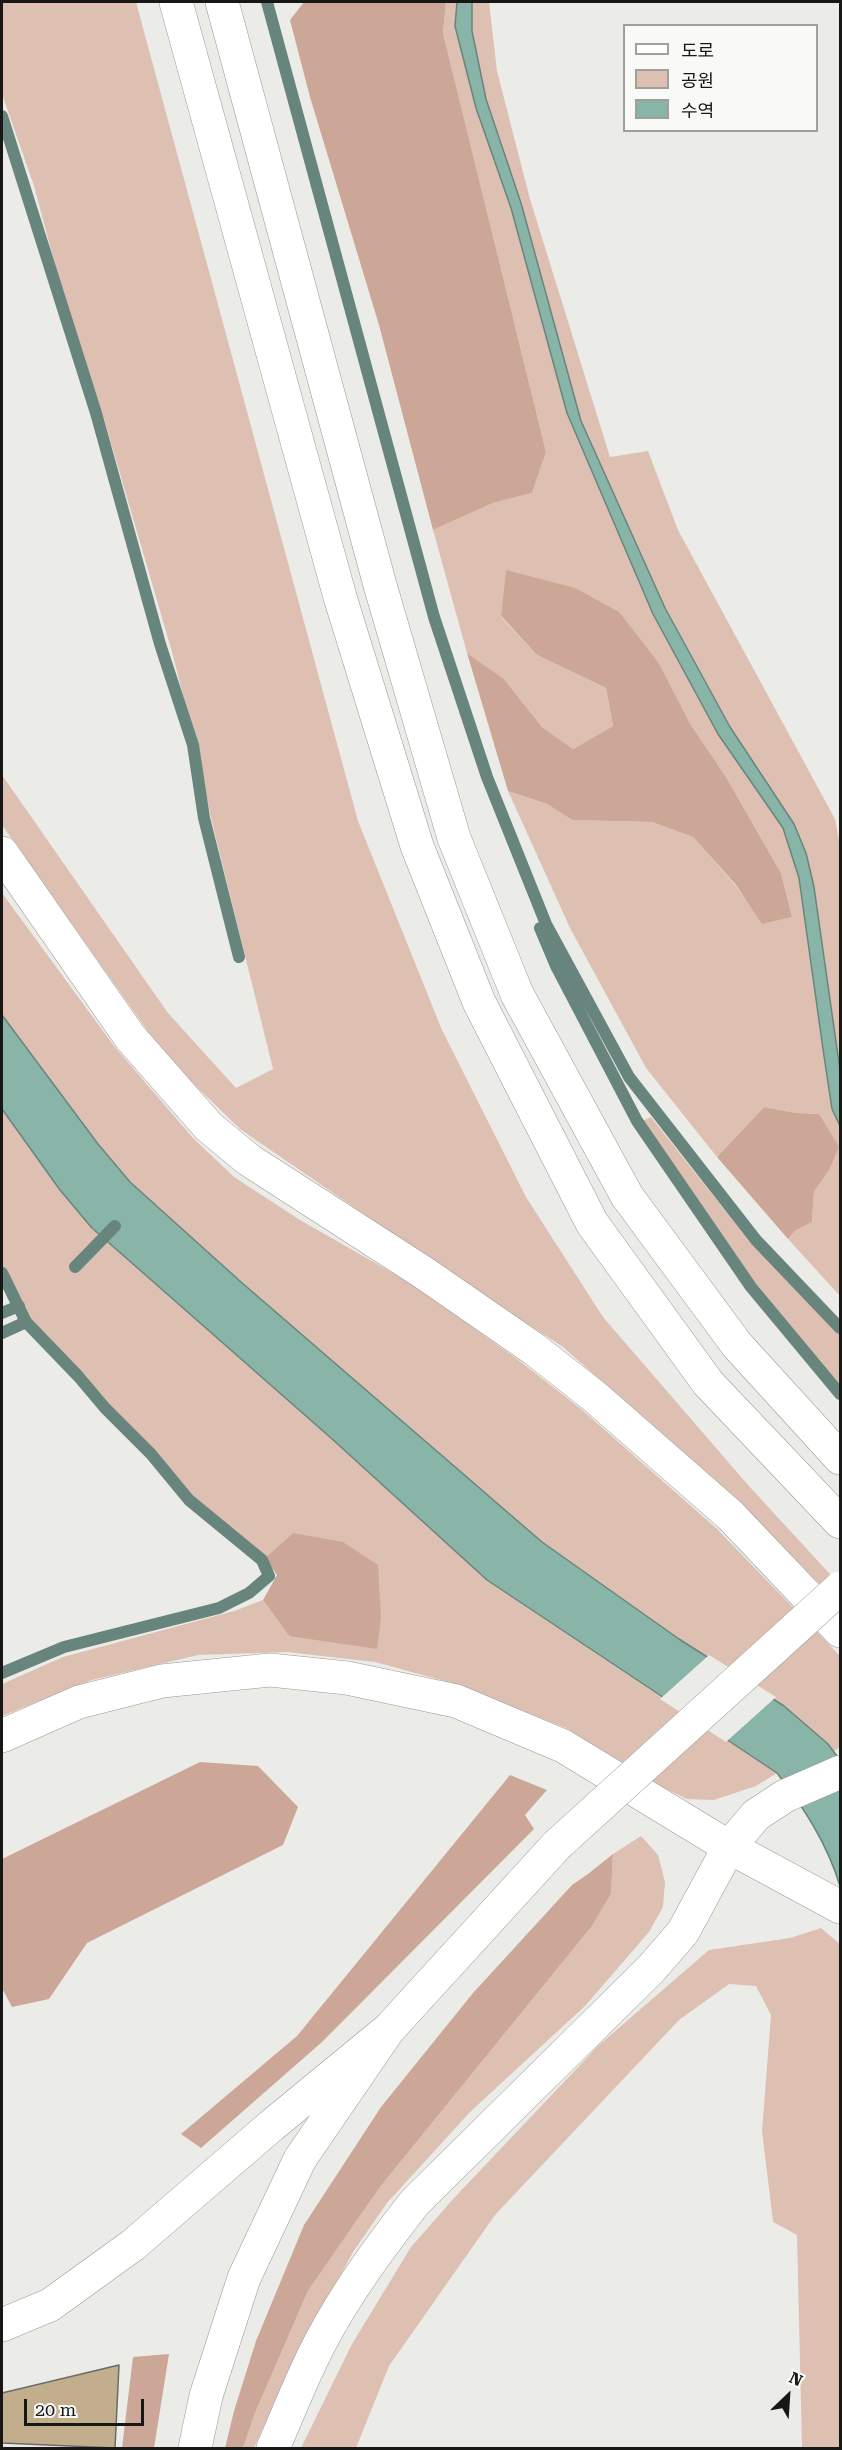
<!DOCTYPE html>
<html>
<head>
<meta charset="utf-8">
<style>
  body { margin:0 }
  #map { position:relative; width:842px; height:2450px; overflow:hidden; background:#ebece8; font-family:"Roboto Serif","Noto Sans KR",serif }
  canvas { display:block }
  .frame { position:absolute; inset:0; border:3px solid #171816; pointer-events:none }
  .legend { position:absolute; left:623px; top:24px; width:195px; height:108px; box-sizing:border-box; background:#f9f9f5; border:2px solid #9f9f9c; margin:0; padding:8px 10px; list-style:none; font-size:18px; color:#171816 }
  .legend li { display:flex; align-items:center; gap:12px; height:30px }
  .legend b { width:30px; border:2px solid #9f9f9c }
  .north { position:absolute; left:758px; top:2366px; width:60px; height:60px; -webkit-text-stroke:4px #f9f9f5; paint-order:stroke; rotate:25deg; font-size:16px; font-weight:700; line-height:24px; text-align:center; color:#171816 }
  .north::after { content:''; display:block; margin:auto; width:21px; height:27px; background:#171816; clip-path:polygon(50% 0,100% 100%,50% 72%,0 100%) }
  .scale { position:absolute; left:24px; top:2399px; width:120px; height:27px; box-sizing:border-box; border:3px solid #171816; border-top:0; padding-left:8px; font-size:18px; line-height:21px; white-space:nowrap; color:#171816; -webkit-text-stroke:4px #f9f9f5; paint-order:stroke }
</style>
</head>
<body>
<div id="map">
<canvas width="842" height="2450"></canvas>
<div class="frame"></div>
<ul class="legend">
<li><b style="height:8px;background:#fff"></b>도로</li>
<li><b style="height:16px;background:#dec0b3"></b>공원</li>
<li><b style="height:16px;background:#89b4a8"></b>수역</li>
</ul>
<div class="north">N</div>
<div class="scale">20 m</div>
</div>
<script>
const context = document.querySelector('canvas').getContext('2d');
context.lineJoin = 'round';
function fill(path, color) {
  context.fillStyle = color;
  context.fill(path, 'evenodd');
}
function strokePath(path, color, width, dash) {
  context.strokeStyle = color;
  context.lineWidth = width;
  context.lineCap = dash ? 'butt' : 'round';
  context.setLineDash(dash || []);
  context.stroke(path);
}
const green = new Path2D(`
  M2 2H136L358 821 442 1030 526 1197 603 1317 748 1485 840 1585V1605L738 1502 563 1347 448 1272 240 1129 166 1057 2 825V775L168 1013 236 1088 273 1069 211 818 196 745 172 652 102 412 59 280 34 186 2 94Z
  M446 2H457L455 26 476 108 511 208 567 413 653 614 718 734 783 828 799 878 824 1056 832 1109 840 1126V1296L788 1239 795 1231 812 1222 814 1192 829 1170 819 1114 796 1113 764 1107 717 1157 646 1068 570 928 508 791 547 804 572 820 652 822 693 837 736 886 763 923 792 917 781 873 726 777 689 722 506 571 501 617 537 655 606 688 613 726 573 749 542 727 504 679 467 653 433 530 493 503 532 493 546 452 443 33Z
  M472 2H489L497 71 530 199 610 457 648 451 678 530 835 819 840 846V1070L814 887 794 824 730 727 665 608 581 421 521 203 486 99 472 31Z
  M2 893 114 1046 193 1138 234 1177 300 1220 412 1284 517 1359 581 1409 716 1528 840 1656V1747L834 1751 828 1744 784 1706 679 1639 542 1542 241 1282 130 1182 98 1144 2 1015Z
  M2 1109 60 1190 92 1228 331 1438 487 1580 777 1773 756 1786 714 1800 687 1799 664 1788 566 1728 452 1683 375 1662 287 1652 198 1655 92 1680 2 1716V1684L63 1657 234 1611 263 1600 289 1636 293 1533 265 1558 230 1533 192 1498 153 1453 107 1407 40 1330 27 1319 2 1266Z
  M651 1117 750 1242 840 1334V1387L757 1285 642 1121Z
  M641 1836 658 1855 665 1882 663 1907 649 1932 585 2006 470 2112 387 2203 353 2252 285 2380 254 2448H243L255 2413 308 2291 380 2187 592 1926 611 1894 613 1854Z
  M821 1928 840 1944V2448H802L797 2235 773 2222 762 2131 771 2015 756 1986 729 1984 679 2020 495 2215 389 2366 356 2448H301L352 2344 411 2247 454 2198 599 2045 709 1950 790 1938Z`);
const forest = new Path2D(`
  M304 2H446L443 33 546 452 532 493 493 503 433 530 379 325 310 97 290 20Z
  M506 570 575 588 619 612 658 662 689 722 726 777 781 873 792 917 762 924 736 885 693 837 652 822 572 820 547 804 508 791 467 653 504 679 542 727 573 749 613 726 606 688 537 655 501 616Z
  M764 1107 796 1113 819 1114 839 1147 829 1170 814 1192 812 1222 795 1231 788 1239 717 1157Z
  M293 1533 343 1542 378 1565 381 1618 377 1649 289 1636 263 1600 277 1575 265 1558Z
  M200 1762 258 1766 298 1807 283 1845 87 1943 49 1999 12 2007 2 1988V1859Z
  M510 1775 547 1790 525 1815 534 1829 322 2042 201 2148 181 2134 297 2036Z
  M613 1854 611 1894 592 1926 380 2187 308 2291 255 2413 243 2448H225L234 2411 256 2341 304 2225 381 2107 473 1993 572 1885 588 1874Z
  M169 2354 154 2448H122L133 2357Z`);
const water = new Path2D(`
  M457 2H472V31L486 99 521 203 581 421 665 608 730 727 794 824 806 853 814 887 840 1070V1126L832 1109 824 1056 799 878 783 828 718 734 653 614 567 413 511 208 476 108 455 26Z
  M2 1015 98 1144 130 1182 241 1282 542 1542 679 1639 784 1706 828 1744 840 1760V1886C827 1843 804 1808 777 1773L487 1580 331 1438 92 1228 60 1190 2 1109Z`);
const pier = new Path2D(`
  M709 1655 776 1697 726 1742 660 1699Z`);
const stream = new Path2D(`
  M267 2 434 617 487 777 546 924 629 1077 756 1240 840 1328
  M2 116 96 413 160 644 193 745 204 818 239 957
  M540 928 556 966 637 1121 751 1287 840 1394
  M75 1267 115 1226
  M2 1273 26 1322 78 1376 105 1408 151 1454 189 1500 262 1560 269 1576 249 1593 219 1608 64 1647 2 1673
  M2 1313 19 1306
  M2 1333 26 1322`);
const building = new Path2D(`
  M119 2365 115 2448 2 2443V2393Z`);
const minor = new Path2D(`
  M2 853 130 1037 209 1127 249 1160 424 1273 534 1349 595 1397 731 1516 840 1631
  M729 1847 756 1815 785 1796 840 1772`);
const primary = new Path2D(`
  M195 2448 206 2396 244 2278 300 2159 389 2029 557 1845`);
const motorway = new Path2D(`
  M176 2 340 597 417 846 479 1002 592 1223 708 1383 840 1522
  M222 2 380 585 454 838 517 994 627 1196 737 1345 840 1458
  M2 1736 79 1702 162 1681 270 1670 347 1678 456 1701 563 1746 729 1847 840 1907
  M2 2325 50 2305 133 2245 271 2126 389 2029
  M273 2448C288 2414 302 2377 320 2343 346 2293 380 2247 415 2202L651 1969 683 1932 729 1847`);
const primaryBridge = new Path2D(`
  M557 1845 840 1588`);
fill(green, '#dec0b3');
fill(forest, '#cca797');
fill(water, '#89b4a8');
strokePath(water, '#67857c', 1.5);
fill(pier, '#ebece8');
strokePath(stream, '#67857c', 12);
fill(building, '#c2ad8d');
strokePath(building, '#6d6b68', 1.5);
strokePath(minor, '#989894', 34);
strokePath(primary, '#989894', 34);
strokePath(motorway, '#989894', 34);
strokePath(minor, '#fff', 33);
strokePath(primary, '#fff', 33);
strokePath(motorway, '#fff', 33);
strokePath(primaryBridge, '#989894', 34, []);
strokePath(primaryBridge, '#fff', 33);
</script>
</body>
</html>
